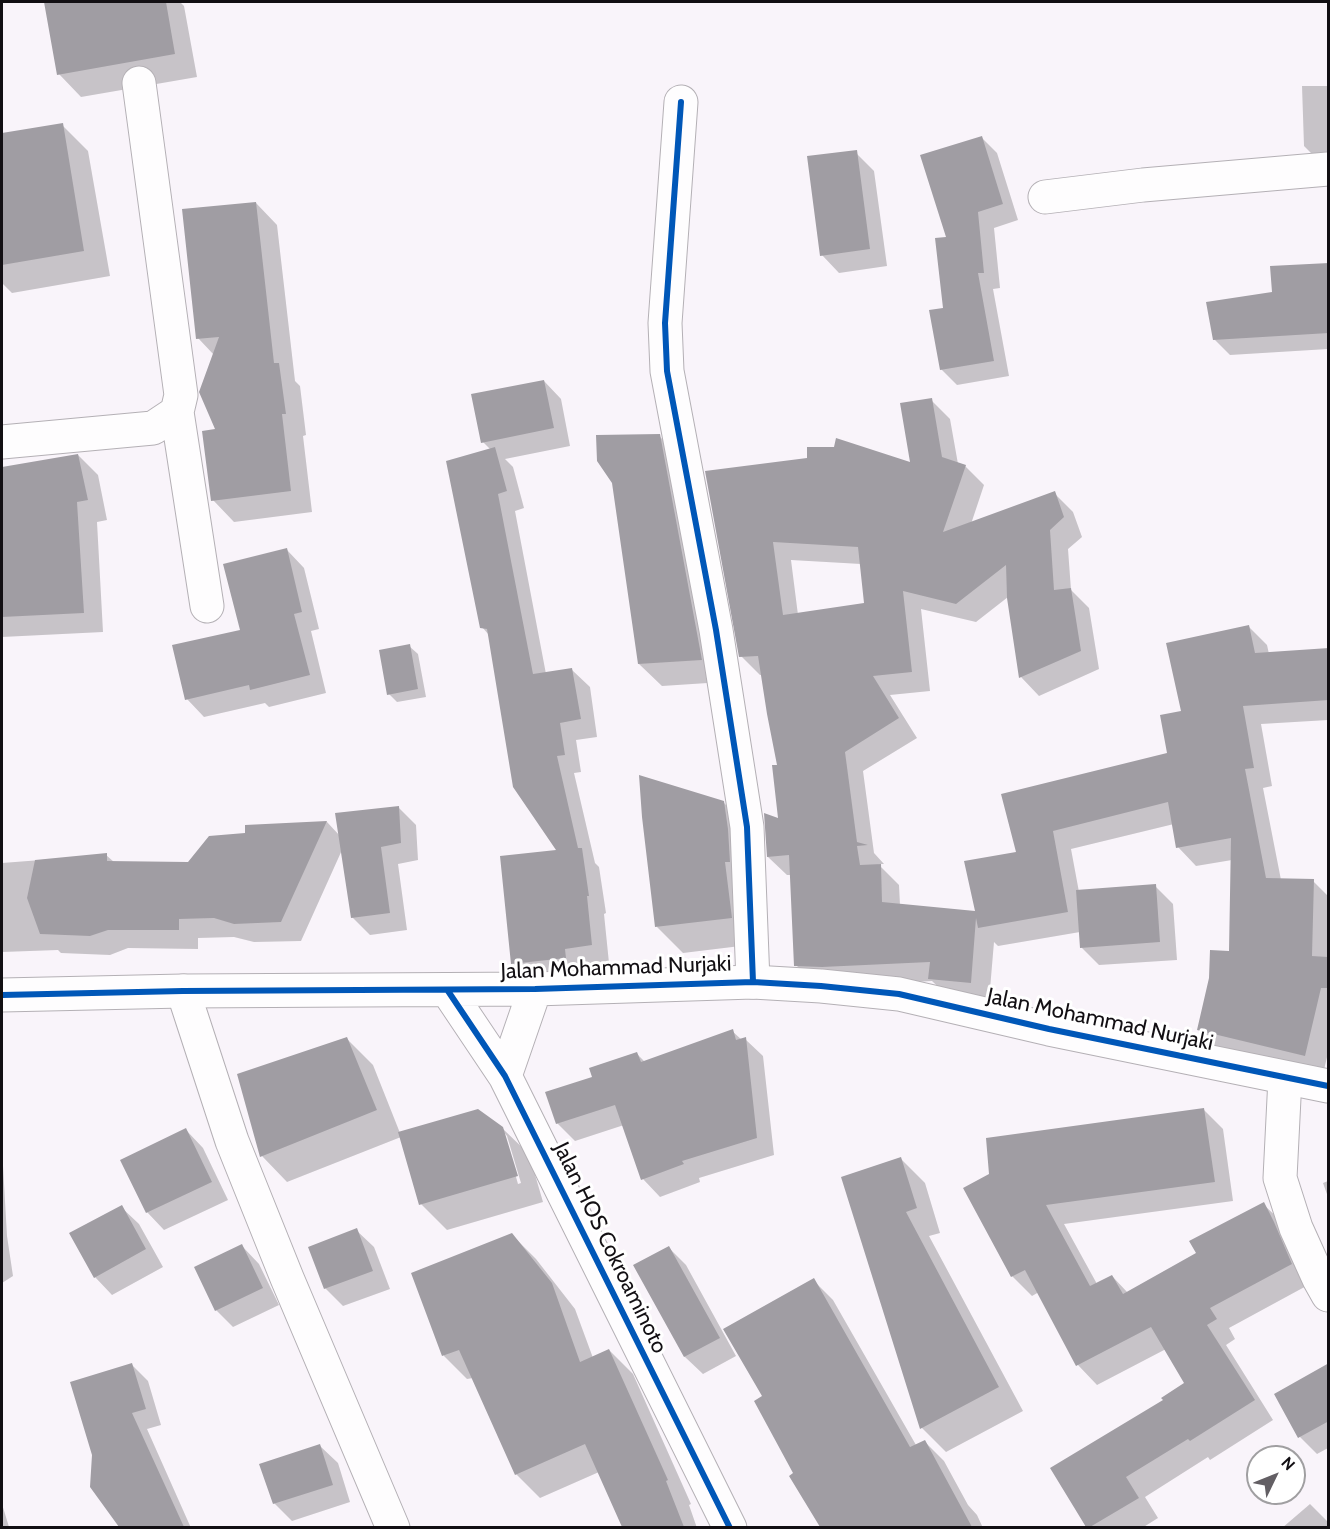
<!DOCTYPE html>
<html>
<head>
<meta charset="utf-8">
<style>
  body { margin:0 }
  #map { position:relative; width:1330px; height:1529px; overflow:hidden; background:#f9f4fa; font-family:Cabin,sans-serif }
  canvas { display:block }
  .frame { position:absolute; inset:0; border:3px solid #120f13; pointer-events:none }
  .north { position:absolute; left:1246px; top:1445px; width:60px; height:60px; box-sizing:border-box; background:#fff; border:2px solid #a09fa1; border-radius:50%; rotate:47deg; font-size:16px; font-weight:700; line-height:24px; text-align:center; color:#120f13 }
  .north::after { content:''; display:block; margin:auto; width:21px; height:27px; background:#635f64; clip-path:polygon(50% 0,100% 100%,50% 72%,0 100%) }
</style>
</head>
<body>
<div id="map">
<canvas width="1330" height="1529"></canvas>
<div class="frame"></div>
<div class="north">N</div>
</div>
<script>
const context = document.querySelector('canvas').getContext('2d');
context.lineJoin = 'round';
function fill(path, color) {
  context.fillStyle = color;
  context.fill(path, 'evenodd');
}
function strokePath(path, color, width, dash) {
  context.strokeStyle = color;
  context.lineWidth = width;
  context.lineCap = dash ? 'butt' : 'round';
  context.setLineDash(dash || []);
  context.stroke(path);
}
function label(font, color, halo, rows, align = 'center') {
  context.font = font + ' Cabin,sans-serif';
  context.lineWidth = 6;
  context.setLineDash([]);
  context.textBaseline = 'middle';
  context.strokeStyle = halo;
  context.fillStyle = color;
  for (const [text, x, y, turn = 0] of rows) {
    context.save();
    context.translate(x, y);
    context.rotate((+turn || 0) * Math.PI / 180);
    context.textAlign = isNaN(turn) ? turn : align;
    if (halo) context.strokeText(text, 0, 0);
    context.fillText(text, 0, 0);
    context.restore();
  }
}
const shadow = new Path2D(`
  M45 2H180L184 6 197 77 81 97 59 74Z
  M1302 86H1328V164H1322L1304 146Z
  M62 125 88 151 110 276 12 293 2 283V135Z
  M981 137 997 153 1018 220 994 228 1000 288 993 289 1009 376 957 385 941 369 944 309Z
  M856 153 874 171 887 266 839 273 822 255Z
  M256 203 277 225 295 381 300 386 306 435 303 436 312 512 234 522 213 500 218 430 214 355 198 338Z
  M1328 264V349L1230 355 1214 339 1274 293Z
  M544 381 561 399 570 446 505 459 513 467 524 508 515 511 546 674 572 670 590 687 597 737 576 740 581 772 574 773 595 863 599 867 606 913 604 914 609 963 582 966V976L530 981 513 963 558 851 489 635 482 627 491 450 483 442Z
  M931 400 950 419 958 464 965 466 984 485 971 524 1054 493 1073 512 1082 537 1068 549 1071 590 1089 608 1099 669 1039 696 1021 677 1008 597 976 622 921 609 930 691 890 695 917 738 863 771 874 853 884 864H878L899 885 900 905 976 912 1018 853 1169 754 1183 712 1248 626 1267 645 1269 654 1328 649V720L1261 724 1272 786 1263 788 1281 880 1313 881 1328 896V1053L1323 1074 1218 1049 1199 1030 1231 953 1232 860 1196 866 1178 847 1174 824 1071 849 1079 892 1155 886 1173 904 1177 960 1099 965 1082 948 1080 932 998 946 994 942 989 1001 949 997 932 981 842 986 815 984 796 965 792 875H787L768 857 780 820 779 766 763 675H760L741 656 707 472 912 464ZM791 560 861 564 866 604 798 615Z
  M659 436 682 458 723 682 662 686 639 664 613 482Z
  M78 455 98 475 107 520 97 522 103 632 2 637V469Z
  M287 550 304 568 319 629 311 631 326 693 269 707 265 703 204 717 187 699 241 631Z
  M409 646 418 654 426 697 397 702 389 694Z
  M723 802 749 828 757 944 683 953 657 927Z
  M398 807 416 825 418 860 398 864 407 930 370 935 352 917 342 850 301 941 254 942 234 937 198 938V949L128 948 110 955 61 953 58 950 2 952V863L106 855 114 862 189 863 247 834V827L327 822 340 836Z
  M732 1031 742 1040 745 1039 763 1056 774 1155 699 1178 700 1182 660 1197 643 1179 624 1125 575 1141 557 1123 594 1078 637 1054 645 1062Z
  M347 1039 373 1065 400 1133 502 1128 529 1154 543 1202 447 1230 421 1204 401 1137 287 1182 262 1156ZM503 1131 507 1136 521 1183 518 1184Z
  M1203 1109 1223 1129 1233 1201 1064 1224 1097 1284 1112 1276 1128 1293 1198 1254 1263 1204 1283 1223 1310 1284 1229 1328 1235 1339 1226 1345 1273 1420 1210 1460 1208 1457 1145 1497 1158 1518 1142 1528H1087L1052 1468 1165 1400 1186 1384 1166 1349 1097 1385 1078 1365 1039 1292 1032 1296 1012 1276 965 1188Z
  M186 1130 203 1148 228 1200 164 1230 147 1212Z
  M2 1148 7 1236 13 1276 2 1283Z
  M901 1159 925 1183 940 1233 929 1236 1023 1411 946 1452 922 1428 843 1178Z
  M1328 1181V1197L1323 1183Z
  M121 1207 139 1224 163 1267 112 1295 95 1277Z
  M356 1230 374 1247 390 1289 343 1306 325 1288Z
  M512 1235 536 1259 575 1309 593 1358 609 1350 633 1374 691 1504 689 1505 697 1528H624L599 1472 540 1498 516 1474 473 1378 467 1379 444 1356 413 1274Z
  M242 1246 259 1264 279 1305 233 1327 216 1310Z
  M669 1248 686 1265 736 1356 703 1374 685 1357 635 1266Z
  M813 1280 833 1300 916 1445 925 1442 944 1461 968 1505 977 1515 983 1528H827L795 1474 764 1397Z
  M132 1365 148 1381 161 1425 147 1429 191 1528H121L91 1487 93 1455Z
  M1328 1365V1448L1317 1454 1300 1437Z
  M320 1446 338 1463 350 1502 292 1521 274 1503Z
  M2 1504 9 1527 6 1528H2Z
  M1310 1504 1328 1522V1528H1282Z`);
const building = new Path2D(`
  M44 2H166L175 54 57 75Z
  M63 123 84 251 2 265V133Z
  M982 136 1003 204 978 212 984 273H978L994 361 940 370 929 310 943 308 935 238 946 237 920 155Z
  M857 150 870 249 820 256 807 156Z
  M256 202 274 363H279L286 414H282L291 491 211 501 202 431 215 429 199 392 219 337 196 339 182 209Z
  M1329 263V333L1213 340 1206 302 1272 292 1270 266Z
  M544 380 554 428 481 443 471 394Z
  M932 398 942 457 966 465 943 532 1055 491 1064 517 1050 530 1054 590 1071 588 1081 651 1019 678 1007 598 1006 565 956 604 903 591 912 672 873 676 899 718 845 752 857 842 868 845 857 846 860 865 881 864 882 902 975 911 964 861 1016 852 1001 794 1167 753 1160 715 1181 711 1166 643 1249 625 1255 653 1329 648V700L1243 706 1254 768 1245 769 1266 878 1314 879 1312 956 1328 957 1327 988H1321L1305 1056 1197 1030 1209 978 1210 950 1229 951 1231 838 1176 848 1168 802 1053 831 1068 912 978 928 976 918 971 983 928 979 930 962 822 967 794 966 789 855 767 857 764 813 778 818 772 765H777L767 714 758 656 739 657 705 471 807 458V447H834L836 438 910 462 900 403ZM773 542 858 547 864 603 783 615Z
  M660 434 702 660 638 664 612 483 597 461 596 435Z
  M495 447 507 491 498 494 533 674 572 668 581 719 560 723 565 755 557 756 578 848H582L589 896H587L592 945 565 949 566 958 511 964 500 856 556 850 513 787 487 629 480 628 446 461Z
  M78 454 88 500 77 502 84 613 2 617V467Z
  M287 548 302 612 294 614 310 675 250 690 249 685 185 700 172 645 240 630 223 564Z
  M410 644 418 689 387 695 379 650Z
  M639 775 724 801 728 829 730 862H725L732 918 655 927 642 817Z
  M399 806 401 843 381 847 390 913 351 918 335 813Z
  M327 821 281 922 234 924 214 918 179 919V930H108L90 936 40 934 27 898 35 860 107 853V861L188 862 209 836 245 833V825Z
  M1156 884 1160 942 1080 948 1076 890Z
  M733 1029 736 1040 746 1037 757 1138 682 1161 684 1164 641 1180 615 1105 556 1124 545 1092 592 1077 589 1068 637 1052 641 1062Z
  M347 1037 377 1110 260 1157 237 1074Z
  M1204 1108 1215 1182 1046 1205 1090 1286 1112 1275 1123 1294 1196 1253 1189 1241 1264 1202 1274 1222 1292 1264 1210 1308 1217 1319 1207 1325 1255 1400 1190 1441 1188 1439 1126 1477 1139 1498 1090 1527H1086L1050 1468 1163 1400 1161 1398 1184 1383 1151 1327 1076 1366 1025 1270 1011 1277 963 1188 989 1174 986 1138Z
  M478 1109 503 1127 518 1176 419 1205 398 1132Z
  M186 1128 212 1182 146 1213 120 1160Z
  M901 1157 917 1208 906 1212 999 1387 920 1429 841 1177Z
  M122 1205 146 1249 94 1278 69 1233Z
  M357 1228 373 1271 324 1289 308 1247Z
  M512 1233 552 1283 580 1362 609 1349 668 1480 666 1481 684 1527H622L585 1444 515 1475 459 1350 442 1356 411 1273Z
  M242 1244 263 1288 215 1311 194 1267Z
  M669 1246 720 1338 684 1357 633 1265Z
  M814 1278 910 1447 925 1440 972 1527H820L789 1476 793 1473 754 1401 762 1396 723 1329Z
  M132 1363 146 1409 132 1413 184 1527H119L90 1487 92 1455 70 1382Z
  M1329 1363V1421L1298 1438 1274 1394Z
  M320 1444 333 1485 273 1504 259 1464Z`);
const minor = new Path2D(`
  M681 102 665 323 667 371 716 630 747 827 753 982
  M1045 197 1143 185 1328 169
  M177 412 207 606
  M2 442 153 428 177 412 181 395 139 83
  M183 991 232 1141 287 1278 393 1528
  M1285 1078 1280 1178 1296 1228 1319 1279 1328 1295`);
const tertiary = new Path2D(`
  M448 991 505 1076 730 1528
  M2 995 183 991 535 989 753 982 821 986 899 994 1049 1029 1328 1086
  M505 1076 535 989`);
const cycleway = new Path2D(`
  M681 102 665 323 667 371 716 630 747 827 753 982
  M448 991 505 1076 730 1528
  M2 995 183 991 535 989 753 982 821 986 899 994 1049 1029 1328 1086`);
const streetNames = [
  ["Jalan Mohammad Nurjaki",616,968,-2],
  ["Jalan Mohammad Nurjaki",1100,1020,12],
  ["Jalan HOS Cokroaminoto",610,1248,64]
];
fill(shadow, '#0003');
fill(building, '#a09da3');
strokePath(minor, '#b4b0b5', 35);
strokePath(tertiary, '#b4b0b5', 35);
strokePath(minor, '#fefdfe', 33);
strokePath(tertiary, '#fefdfe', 33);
strokePath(cycleway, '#0057b8', 6);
label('22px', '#120f13', '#fff', streetNames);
</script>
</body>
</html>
